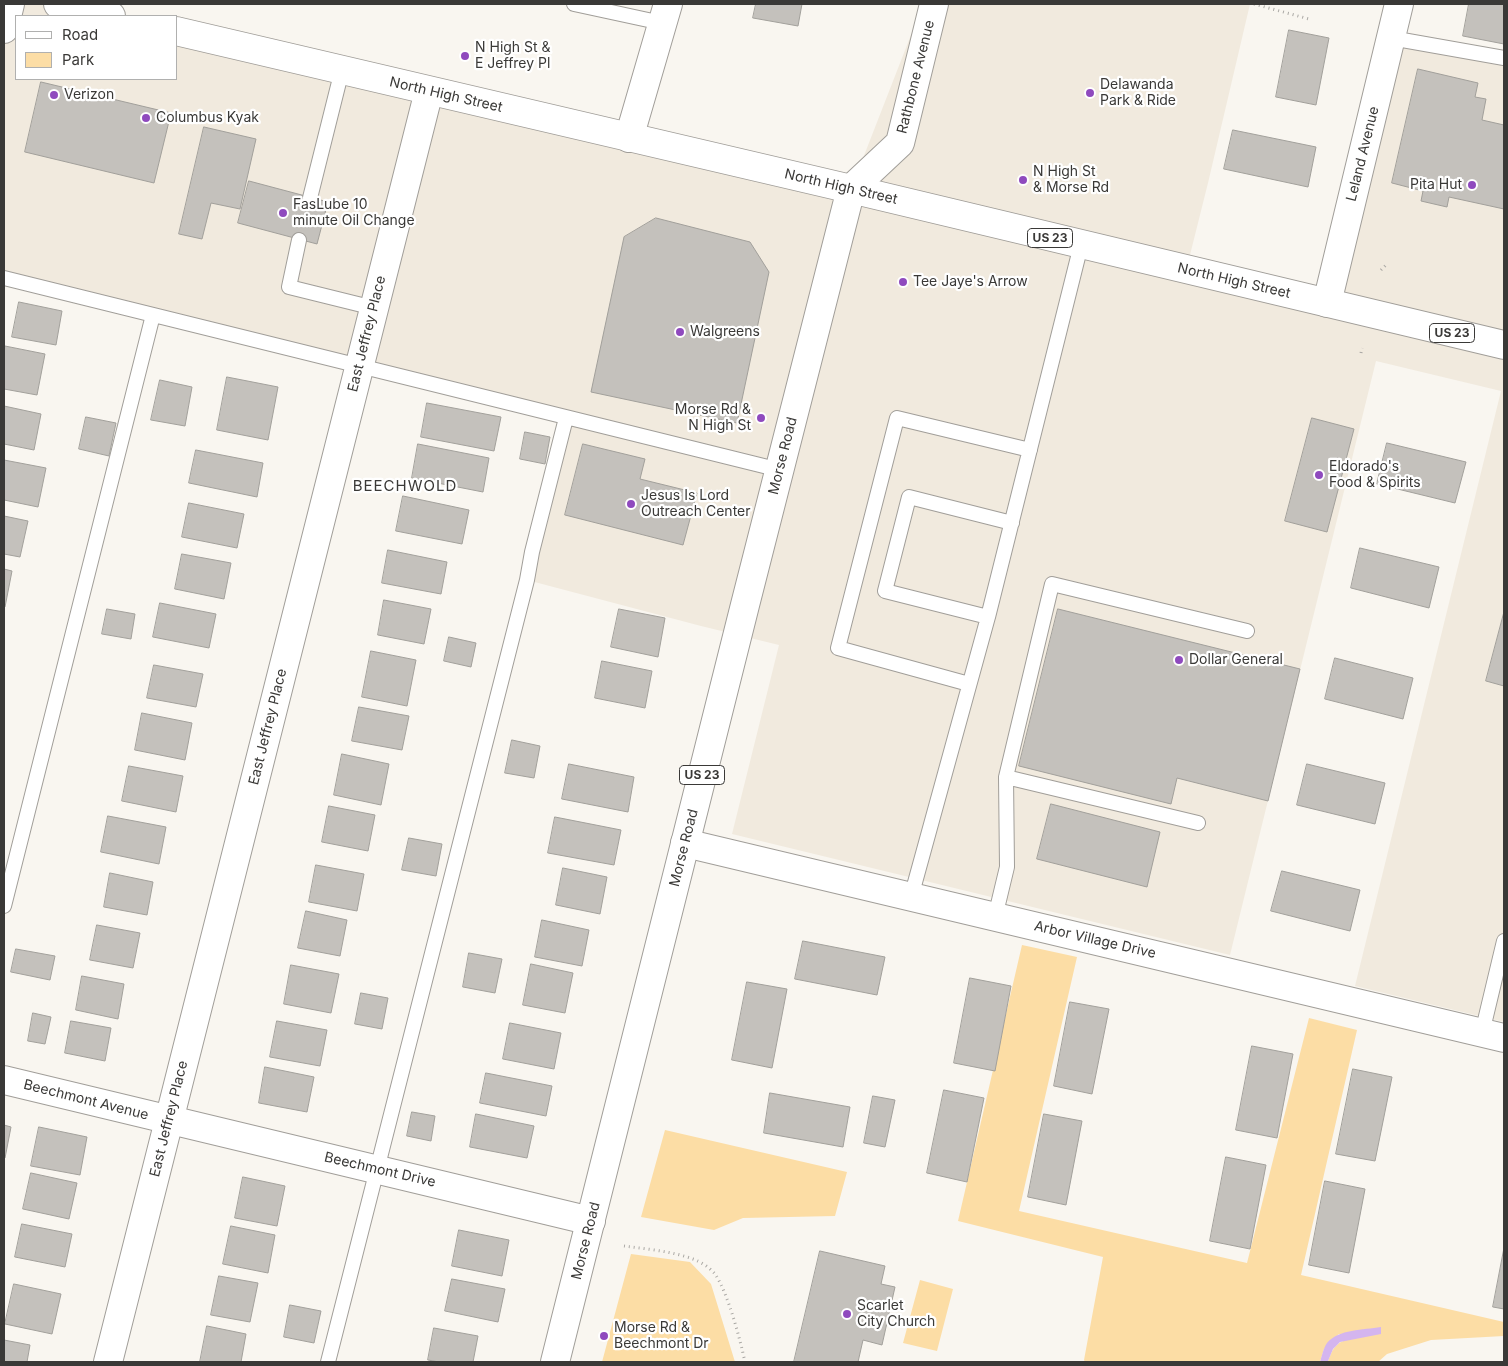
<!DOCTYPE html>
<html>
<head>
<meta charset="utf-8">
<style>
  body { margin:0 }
  #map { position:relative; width:1508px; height:1366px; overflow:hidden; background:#f9f6f0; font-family:Inter,sans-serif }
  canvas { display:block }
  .frame { position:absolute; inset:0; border:5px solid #3a3937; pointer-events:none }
  .legend { position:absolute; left:15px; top:15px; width:162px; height:65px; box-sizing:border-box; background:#fff; border:1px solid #b0b0af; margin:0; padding:6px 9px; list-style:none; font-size:15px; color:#3a3937 }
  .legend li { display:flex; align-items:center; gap:10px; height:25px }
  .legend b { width:25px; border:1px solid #b0b0af }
</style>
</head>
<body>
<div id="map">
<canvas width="1508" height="1366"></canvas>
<div class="frame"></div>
<ul class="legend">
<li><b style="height:6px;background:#fff"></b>Road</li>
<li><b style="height:14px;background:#fcdda5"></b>Park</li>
</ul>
</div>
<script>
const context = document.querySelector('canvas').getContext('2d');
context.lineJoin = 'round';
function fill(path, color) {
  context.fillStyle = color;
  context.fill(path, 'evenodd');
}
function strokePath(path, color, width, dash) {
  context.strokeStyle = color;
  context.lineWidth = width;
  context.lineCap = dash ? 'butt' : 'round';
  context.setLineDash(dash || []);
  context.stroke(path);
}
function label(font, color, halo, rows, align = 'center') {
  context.font = font + ' Inter,sans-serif';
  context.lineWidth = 4.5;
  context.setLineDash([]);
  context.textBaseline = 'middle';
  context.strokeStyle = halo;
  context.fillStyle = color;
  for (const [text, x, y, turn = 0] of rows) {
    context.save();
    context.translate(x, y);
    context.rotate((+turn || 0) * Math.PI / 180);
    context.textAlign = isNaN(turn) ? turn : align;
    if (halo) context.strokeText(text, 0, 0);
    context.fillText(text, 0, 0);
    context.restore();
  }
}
const built = new Path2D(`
  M4 4H75L128 16H16V79H176V28L851 189 923 4H1250L1208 183 1186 271 1319 304 1391 38 1504 58V1022L1355 986 1501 391 1376 361 1230 955 732 834 779 645 701 626 527 580 566 418 4 278Z`);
const green = new Path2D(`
  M1022 945 1077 957 1019 1211 1247 1263 1309 1018 1357 1030 1301 1275 1504 1322V1336L1431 1340 1387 1354 1378 1362H1329L1328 1361C1333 1349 1334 1344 1348 1339L1339 1334 1324 1349 1320 1362H1085L1084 1360 1103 1257 958 1221Z
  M665 1130 847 1172 835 1216 743 1218 714 1230 641 1217Z
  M631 1254 690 1262 711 1284 735 1362H602Z
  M920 1280 953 1289 937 1351 903 1343Z`);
const water = new Path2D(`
  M1381 1327V1334L1340 1342 1333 1349 1328 1361 1329 1362H1320C1322 1356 1323 1349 1327 1343 1339 1329 1363 1330 1381 1327Z`);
const building = new Path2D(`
  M756 4H802L798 26 753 18Z
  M1469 4H1504V44L1463 36Z
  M1289 30 1329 38 1316 105 1276 97Z
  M1418 69 1478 83 1475 97 1486 99 1482 120 1504 125V209L1449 197 1447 207 1421 201 1423 191 1392 183Z
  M41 82 171 113 154 183 25 152Z
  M204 127 256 139 240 209 211 203 202 239 179 234Z
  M1233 130 1316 147 1308 187 1224 169Z
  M249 181 328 202 317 244 238 223Z
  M656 218 750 242 769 272 737 423 591 392 624 237Z
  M19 302 62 311 56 345 12 337Z
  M5 346 45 354 37 395 4 389Z
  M227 377 278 387 268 440 217 430Z
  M160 380 192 387 185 426 151 420Z
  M427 403 501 417 494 451 421 437Z
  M4 406 41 414 34 450 4 444Z
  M86 417 116 423 109 456 79 449Z
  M1312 418 1354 429 1327 532 1285 521Z
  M525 432 550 437 545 464 520 459Z
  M1387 443 1466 462 1455 503 1377 484Z
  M418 444 489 458 483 492 412 478Z
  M583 444 645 459 640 479 697 493 683 545 565 515Z
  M196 450 263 463 257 497 189 483Z
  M4 460 46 468 38 507 4 500Z
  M403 496 469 510 462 544 396 531Z
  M189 503 244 514 237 548 182 537Z
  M4 516 28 521 20 557 4 554Z
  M1360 548 1439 567 1429 608 1351 588Z
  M388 550 447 562 441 594 382 583Z
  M182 554 231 563 224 599 175 589Z
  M4 569 12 571 5 607H4Z
  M384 600 431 609 424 644 378 635Z
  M160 603 216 614 209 648 153 637Z
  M107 609 135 614 131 639 102 634Z
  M619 609 665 618 658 657 611 647Z
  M1058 609 1300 669 1268 801 1177 778 1171 804 1019 766Z
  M1504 612V686L1486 681Z
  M449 637 476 643 471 667 444 661Z
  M371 651 416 660 407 706 362 697Z
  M1335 658 1413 678 1403 719 1325 699Z
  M602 661 652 671 645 708 595 698Z
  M154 665 203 674 196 707 147 698Z
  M359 707 409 716 402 750 352 741Z
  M142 713 192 723 185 760 135 750Z
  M512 740 540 746 534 778 505 773Z
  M342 754 389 764 381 805 334 795Z
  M569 764 634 777 628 812 562 799Z
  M1307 764 1385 783 1375 824 1297 805Z
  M129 766 183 776 176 812 122 801Z
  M1051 804 1160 832 1147 887 1037 859Z
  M329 806 375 815 368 851 322 842Z
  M108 816 166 827 159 864 101 852Z
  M555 817 621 830 614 865 548 853Z
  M409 838 442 844 436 876 402 870Z
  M316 865 364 874 357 911 309 902Z
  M563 868 607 877 600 914 556 905Z
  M1282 871 1360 890 1350 931 1271 911Z
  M110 873 153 882 147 915 104 907Z
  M306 911 347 920 340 956 298 948Z
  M542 920 589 930 582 966 535 957Z
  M97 925 140 933 133 968 90 960Z
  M803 941 885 957 877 995 795 979Z
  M16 949 55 956 50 980 11 972Z
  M469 953 502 959 495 993 463 987Z
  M531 964 573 973 565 1013 523 1005Z
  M291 965 339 974 331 1013 284 1004Z
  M82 976 124 984 118 1019 76 1010Z
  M970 978 1011 986 995 1071 954 1063Z
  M747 982 787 989 772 1068 732 1060Z
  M361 993 388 998 382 1029 355 1024Z
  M1070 1002 1109 1009 1092 1094 1054 1086Z
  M33 1013 51 1017 45 1044 28 1041Z
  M71 1021 111 1028 105 1061 65 1053Z
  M277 1021 327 1030 320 1066 270 1057Z
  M510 1023 561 1033 554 1069 503 1059Z
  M1252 1046 1293 1054 1277 1138 1236 1130Z
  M265 1067 314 1077 307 1112 259 1103Z
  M1353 1069 1392 1077 1375 1161 1336 1154Z
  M486 1073 552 1086 546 1116 480 1103Z
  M944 1090 984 1098 967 1182 927 1173Z
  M770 1093 850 1107 843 1147 764 1133Z
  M873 1096 895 1100 885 1147 864 1143Z
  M412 1112 435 1116 431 1141 407 1136Z
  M476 1114 534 1126 527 1158 470 1147Z
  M1044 1114 1082 1121 1066 1205 1028 1197Z
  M4 1125 11 1127 5 1158H4Z
  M39 1127 87 1137 80 1175 31 1166Z
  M1226 1157 1266 1165 1250 1249 1210 1241Z
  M31 1173 77 1183 69 1219 23 1209Z
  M243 1177 285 1186 277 1226 235 1218Z
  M1325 1181 1365 1189 1349 1273 1309 1265Z
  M22 1224 72 1234 65 1267 15 1257Z
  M231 1226 275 1235 268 1273 223 1264Z
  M459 1230 509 1240 502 1276 452 1266Z
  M1504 1248V1309L1493 1307Z
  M820 1251 885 1266 881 1284 895 1287 882 1345 863 1340 858 1362H794Z
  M219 1276 258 1283 250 1322 211 1315Z
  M452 1279 505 1289 498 1322 445 1311Z
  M14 1284 61 1294 52 1334 5 1324Z
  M290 1305 321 1311 314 1343 284 1337Z
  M207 1326 246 1334 241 1362H200Z
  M434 1328 478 1336 473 1362H439L428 1360Z
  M4 1340 30 1345 27 1362H4Z`);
const path = new Path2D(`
  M1254 4 1309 19
  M1381 270 1386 265
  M1361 353 1362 348
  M624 1246C646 1249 671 1251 693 1259 701 1262 709 1267 715 1274 728 1293 740 1339 745 1362`);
const service = new Path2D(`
  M574 4 662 23
  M1391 38 1504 58
  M310 198 342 70
  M299 240 289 287 374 308
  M4 278 780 470
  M1012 523 909 497 885 591 988 617C1019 493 1050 369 1081 245
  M969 684 838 648 897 418 1030 450
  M1006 777 1198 823
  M911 897 988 617
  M4 906 153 315
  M995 917 1007 867 1006 777 1052 584 1247 631
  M1482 1033 1504 941
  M328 1362 527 580 532 552 566 418`);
const minor = new Path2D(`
  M4 29 10 4
  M629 138 668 4
  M851 189 900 143 934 4
  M1327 303 1399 4
  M685 843 1504 1038
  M4 1080 591 1221
  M108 1362 429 91`);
const primary = new Path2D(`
  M58 4 111 16
  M176 31 851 189 1504 345
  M555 1362 745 605 851 189`);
const markers = [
  [465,56,5,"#8f4abe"],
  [1090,93,5,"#8f4abe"],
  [54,95,5,"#8f4abe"],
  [146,118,5,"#8f4abe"],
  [1023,180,5,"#8f4abe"],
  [1472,185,5,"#8f4abe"],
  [283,213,5,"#8f4abe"],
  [903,282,5,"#8f4abe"],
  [680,332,5,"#8f4abe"],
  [761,418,5,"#8f4abe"],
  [1319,475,5,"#8f4abe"],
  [631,504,5,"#8f4abe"],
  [1179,660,5,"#8f4abe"],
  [847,1314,5,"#8f4abe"],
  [604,1336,5,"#8f4abe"]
];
const shields = [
  [1050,238,45],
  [1452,333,45],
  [702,775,45]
];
const shieldNames = [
  ["US 23",1050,238],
  ["US 23",1452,333],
  ["US 23",702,775]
];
const poiNames = [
  ["N High St &",475,48],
  ["E Jeffrey Pl",475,64],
  ["Delawanda",1100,85],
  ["Park & Ride",1100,101],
  ["Verizon",64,95],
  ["Columbus Kyak",156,118],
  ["N High St",1033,172],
  ["& Morse Rd",1033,188],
  ["Pita Hut",1462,185,"right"],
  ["FasLube 10",293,205],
  ["minute Oil Change",293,221],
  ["Tee Jaye's Arrow",913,282],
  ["Walgreens",690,332],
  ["Morse Rd &",751,410,"right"],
  ["N High St",751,426,"right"],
  ["Eldorado's",1329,467],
  ["Food & Spirits",1329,483],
  ["Jesus Is Lord",641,496],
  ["Outreach Center",641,512],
  ["Dollar General",1189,660],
  ["Scarlet",857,1306],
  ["City Church",857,1322],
  ["Morse Rd &",614,1328],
  ["Beechmont Dr",614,1344]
];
const streetNames = [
  ["Rathbone Avenue",916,77,-76],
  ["North High Street",446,95,13],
  ["Leland Avenue",1363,154,-76],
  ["North High Street",841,187,13],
  ["North High Street",1234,281,13],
  ["East Jeffrey Place",367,334,-76],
  ["Morse Road",783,456,-76],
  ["East Jeffrey Place",268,727,-76],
  ["Morse Road",684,848,-76],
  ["Arbor Village Drive",1095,940,13],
  ["Beechmont Avenue",86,1100,14],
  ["East Jeffrey Place",169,1119,-76],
  ["Beechmont Drive",380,1170,13],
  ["Morse Road",586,1241,-76]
];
const neighbourhoodNames = [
  ["BEECHWOLD",405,486]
];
fill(built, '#f1eade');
fill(green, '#fcdda5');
fill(water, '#d4b5ef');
fill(building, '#c4c1bc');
strokePath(building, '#a2a09b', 1);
strokePath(service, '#a19e99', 16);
strokePath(minor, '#a19e99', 30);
strokePath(primary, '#a19e99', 30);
strokePath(path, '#aaa8a4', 3, [1, 4]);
strokePath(service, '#fff', 14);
strokePath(minor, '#fff', 28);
strokePath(primary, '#fff', 28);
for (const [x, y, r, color] of markers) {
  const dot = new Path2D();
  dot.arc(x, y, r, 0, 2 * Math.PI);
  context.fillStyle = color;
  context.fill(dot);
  strokePath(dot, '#fff', 2);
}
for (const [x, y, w] of shields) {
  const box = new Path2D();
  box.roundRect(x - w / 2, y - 9.5, w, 19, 4);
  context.fillStyle = '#fff';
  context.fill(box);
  strokePath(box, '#3a3937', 1);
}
label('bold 12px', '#3a3937', null, shieldNames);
label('14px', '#3a3937', '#fff', poiNames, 'left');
label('14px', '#3a3937', '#fff', streetNames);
context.letterSpacing = '1px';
label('15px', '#3a3937', '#fff', neighbourhoodNames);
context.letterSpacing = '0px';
</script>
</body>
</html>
